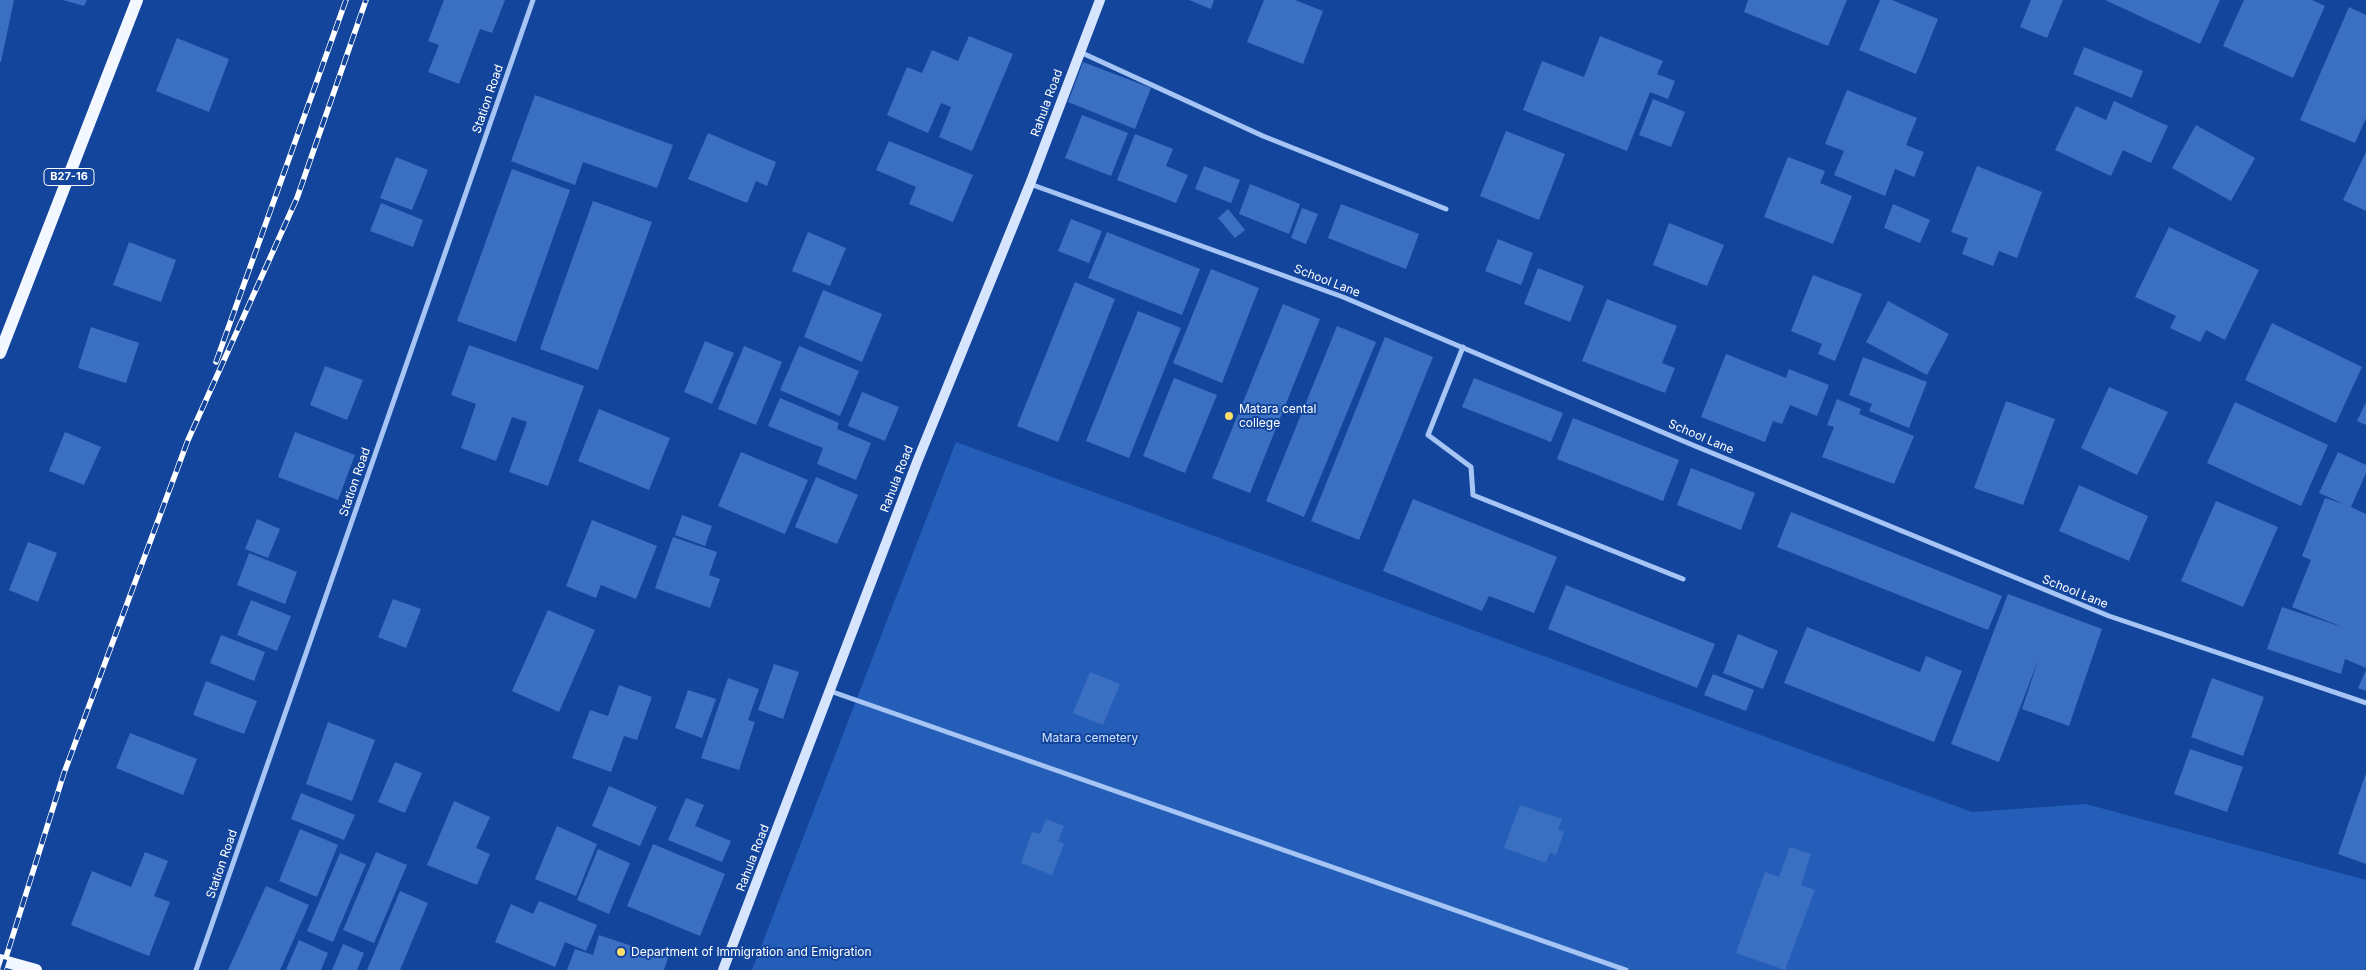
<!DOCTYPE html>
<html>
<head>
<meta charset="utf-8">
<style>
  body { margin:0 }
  canvas { display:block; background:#12459b }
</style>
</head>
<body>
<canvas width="2366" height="970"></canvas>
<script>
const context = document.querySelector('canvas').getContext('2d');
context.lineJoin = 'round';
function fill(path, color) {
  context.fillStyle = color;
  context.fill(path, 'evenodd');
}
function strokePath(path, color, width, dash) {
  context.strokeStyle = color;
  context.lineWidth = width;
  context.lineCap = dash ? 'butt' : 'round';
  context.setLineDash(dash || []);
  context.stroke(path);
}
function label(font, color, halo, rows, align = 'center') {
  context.font = font + ' Inter,sans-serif';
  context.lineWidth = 4;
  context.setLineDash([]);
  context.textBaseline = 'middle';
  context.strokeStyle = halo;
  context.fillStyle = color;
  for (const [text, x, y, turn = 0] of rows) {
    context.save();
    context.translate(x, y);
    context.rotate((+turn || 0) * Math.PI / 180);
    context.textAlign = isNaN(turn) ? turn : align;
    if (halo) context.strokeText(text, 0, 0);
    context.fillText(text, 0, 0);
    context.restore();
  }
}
const green = new Path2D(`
  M956 442 1972 812 2086 804 2366 880V970H752Z`);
const building = new Path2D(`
  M0 0H14L1 62H0Z
  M63 0H87L84 6Z
  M444 0H505L492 33 480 29 459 84 428 72 439 45 428 41Z
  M1189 0H1214L1211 9Z
  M1264 0H1295L1323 11 1303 64 1247 42Z
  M1748 0H1847L1828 46 1744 12Z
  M1880 0H1892L1938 19 1916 74 1859 50Z
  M2031 0H2063L2047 38 2020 27Z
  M2105 0H2220L2200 44Z
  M2244 0H2312L2325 6 2293 78 2223 46Z
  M2349 7 2366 15V118L2355 143 2300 120Z
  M969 36 1013 54 972 151 939 137 951 107 941 103 928 133 887 115 907 67 922 73 932 50 958 61Z
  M1600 36 1663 61 1657 74 1675 81 1668 99 1650 92 1627 151 1523 110 1542 61 1584 77Z
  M177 38 229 59 209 112 156 91Z
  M2084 47 2143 71 2132 98 2073 74Z
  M1083 62 1151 88 1135 129 1068 102Z
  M1847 90 1917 118 1906 145 1924 152 1914 177 1895 169 1885 196 1834 175 1844 151 1825 144Z
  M535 95 673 145 657 188 583 162 575 185 511 161Z
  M1653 99 1685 112 1671 147 1639 135Z
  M2114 101 2168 126 2151 163 2123 150 2111 176 2055 150 2076 106 2106 120Z
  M1082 115 1128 133 1111 176 1065 158Z
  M2196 125 2255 158 2231 201 2172 168Z
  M1506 131 1565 154 1539 220 1480 196Z
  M708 133 776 162 767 186 756 181 747 203 688 179Z
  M1135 134 1173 149 1166 166 1188 175 1176 203 1117 180Z
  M889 141 973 175 953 222 909 204 916 187 876 170Z
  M2366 152V211L2343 200Z
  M396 157 428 170 412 210 380 198Z
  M1788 157 1825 171 1820 183 1852 196 1833 244 1764 217Z
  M1204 166 1240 180 1231 203 1195 189Z
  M1977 166 2042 192 2017 258 1999 251 1993 266 1962 254 1968 238 1951 232Z
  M512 169 570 190 516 342 457 321Z
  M1250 184 1300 204 1289 234 1239 214Z
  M593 201 652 222 598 370 540 349Z
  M381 203 423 220 413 247 370 231Z
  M1341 204 1419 234 1406 269 1328 238Z
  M1893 204 1930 220 1920 243 1884 228Z
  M1302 208 1318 214 1306 244 1291 238Z
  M1228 209 1245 230 1235 238 1218 218Z
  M1071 219 1102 231 1089 263 1058 251Z
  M1669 223 1724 245 1707 286 1653 265Z
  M2169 227 2259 270 2225 340 2206 330 2200 342 2170 328 2176 316 2135 297Z
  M808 232 846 248 830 286 792 271Z
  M1107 232 1200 269 1182 315 1088 278Z
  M1498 239 1533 253 1521 285 1485 271Z
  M129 242 176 260 161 302 113 285Z
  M1538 268 1584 286 1570 322 1524 304Z
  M1211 269 1259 288 1222 383 1173 363Z
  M1813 275 1862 294 1835 361 1818 354 1822 344 1791 331Z
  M1075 282 1115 299 1058 442 1017 426Z
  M823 290 882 314 862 362 804 337Z
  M1607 299 1677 326 1662 363 1675 368 1665 393 1582 361Z
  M1888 301 1949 334 1927 375 1866 342Z
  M1283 304 1320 319 1250 493 1212 478Z
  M1138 311 1181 328 1129 458 1086 441Z
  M2272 323 2362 367 2336 423 2245 380Z
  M1337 326 1376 342 1304 517 1266 501Z
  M91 327 139 343 126 383 78 368Z
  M1385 337 1433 357 1359 540 1311 521Z
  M705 341 734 353 712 404 684 392Z
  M469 345 584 386 548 486 509 472 527 422 512 417 496 461 461 448 476 404 451 395Z
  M744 346 782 362 756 425 718 409Z
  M799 346 859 371 840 416 780 390Z
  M1726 354 1786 378 1789 369 1829 385 1817 416 1790 405 1782 424 1773 421 1765 442 1701 417Z
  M1863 357 1927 382 1909 428 1869 411 1872 404 1849 395Z
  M325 366 363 380 347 420 310 405Z
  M1174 378 1217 395 1185 473 1143 456Z
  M1474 378 1563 413 1551 442 1462 407Z
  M2109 387 2168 412 2137 475 2081 448Z
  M862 392 899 407 885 441 848 426Z
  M780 398 839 423 837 429 871 443 856 480 817 464 823 448 768 426Z
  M1837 399 1861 409 1859 414 1914 436 1894 484 1822 457 1834 427 1827 425Z
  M2006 401 2055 419 2023 505 1974 488Z
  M2235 402 2328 445 2301 506 2207 463Z
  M2366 402V425L2357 421Z
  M599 409 670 438 649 490 578 461Z
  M1573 418 1679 460 1663 501 1557 459Z
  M65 432 101 447 84 485 49 471Z
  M295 432 355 455 338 500 278 477Z
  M741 452 808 480 785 534 718 506Z
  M2338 452 2366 465V473L2351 507 2366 514V668L2345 659 2341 674 2267 649 2282 607 2345 628 2292 607 2311 560 2302 556 2325 498 2344 504 2319 493Z
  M1691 468 1755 493 1741 530 1677 505Z
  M816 477 858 495 837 544 795 527Z
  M2079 485 2148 516 2129 561 2059 531Z
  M1413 499 1557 557 1534 613 1489 596 1482 611 1383 571Z
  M2216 501 2278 527 2243 607 2181 581Z
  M1791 512 2002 596 1988 630 1777 547Z
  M682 515 712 526 705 546 675 535Z
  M257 519 280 529 268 558 245 549Z
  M592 520 657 546 636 599 601 585 596 598 566 586Z
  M673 537 717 552 709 575 720 579 710 608 655 588Z
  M28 542 57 553 38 602 9 590Z
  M249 553 297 572 285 604 237 585Z
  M1566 585 1715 644 1697 688 1548 629Z
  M2008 594 2102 629 2069 726 2022 709 2039 658 1999 762 1951 744Z
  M393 599 421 609 406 648 378 637Z
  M251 600 291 616 277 651 237 635Z
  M548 610 595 630 559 712 512 691Z
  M1807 627 1920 672 1926 656 1962 671 1934 742 1784 683Z
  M1738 634 1778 651 1763 689 1723 673Z
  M221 635 265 652 254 681 210 663Z
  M774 664 799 672 783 719 758 710Z
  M2366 670V691L2358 688Z
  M1090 672 1120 684 1103 725 1073 713Z
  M1713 674 1754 690 1746 711 1704 695Z
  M728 678 759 689 748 720 755 722 739 770 701 758Z
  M2212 678 2264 697 2243 756 2191 737Z
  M206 681 257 701 244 734 193 715Z
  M619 685 652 697 637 740 624 736 611 772 572 758 590 710 608 716Z
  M688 690 716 699 702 738 675 728Z
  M328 722 375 740 352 801 306 784Z
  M130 733 197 759 183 795 116 768Z
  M2190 749 2243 767 2227 812 2174 794Z
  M395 762 422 773 405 813 378 802Z
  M2366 773V864L2338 854Z
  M609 786 657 807 640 846 592 826Z
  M301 793 355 815 344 840 291 819Z
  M686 798 704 805 695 826 731 841 722 862 668 840Z
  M454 801 490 817 476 848 490 854 477 885 427 865Z
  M1520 805 1562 819 1558 830 1564 832 1556 855 1550 852 1546 863 1504 848Z
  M1046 819 1064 826 1058 841 1064 844 1052 875 1021 863 1032 832 1040 834Z
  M557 826 597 844 576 896 535 879Z
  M300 829 338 845 317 897 279 881Z
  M653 844 725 874 700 936 627 906Z
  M1790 847 1811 854 1801 885 1815 890 1785 970 1736 953 1765 872 1779 877Z
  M598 849 630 863 609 914 577 900Z
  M145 852 168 861 154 896 170 902 149 956 71 925 92 871 131 887Z
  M376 852 407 865 374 943 343 930Z
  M340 853 366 864 333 942 307 931Z
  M266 886 309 905 280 970H228Z
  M400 891 428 903 400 970H367Z
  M539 901 597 925 586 951 565 942 555 967 495 942 511 904 533 914Z
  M599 935 668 958 664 970H567L575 949 593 955Z
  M299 940 328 953 321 970H286Z
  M343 944 364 953 357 970H332Z`);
const street = new Path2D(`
  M1080 52 1263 136 1446 209
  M1030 184 1343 297 1695 446 2109 616 2366 703
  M1463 347 1428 435 1471 467 1473 495 1683 579
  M830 691 1626 970
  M196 970 533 0`);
const secondary = new Path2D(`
  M723 970 917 462 1030 184 1100 0`);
const primary = new Path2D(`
  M0 353 137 0
  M0 960 36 970`);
const rail = new Path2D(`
  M216 362 346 0
  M2 970 64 773 188 440 297 198 366 0`);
const markers = [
  [1229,416,5,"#ffdd69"],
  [621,952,5,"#ffdd69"]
];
const shields = [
  [69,177,50]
];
const shieldNames = [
  ["B27-16",69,177]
];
const streetNames = [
  ["Station Road",488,99,-71],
  ["Rahula Road",1047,103,-70],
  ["School Lane",1327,281,21],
  ["School Lane",1701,437,23],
  ["Rahula Road",897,479,-69],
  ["Station Road",355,482,-71],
  ["School Lane",2075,592,22],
  ["Rahula Road",753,858,-69],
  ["Station Road",222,864,-71]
];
const poiNames = [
  ["Matara cental",1239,409],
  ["college",1239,423],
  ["Department of Immigration and Emigration",631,952]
];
const parkNames = [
  ["Matara cemetery",1090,738]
];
fill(green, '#255eb9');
fill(building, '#3b6fc2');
strokePath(street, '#a6c4f4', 5);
strokePath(secondary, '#d6e4fd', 10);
strokePath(primary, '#f3f7ff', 12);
strokePath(rail, '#fff', 5.5);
strokePath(rail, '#12459b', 4, [11]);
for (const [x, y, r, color] of markers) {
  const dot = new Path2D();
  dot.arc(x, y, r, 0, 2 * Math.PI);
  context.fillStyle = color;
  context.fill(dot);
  strokePath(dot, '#12459b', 2);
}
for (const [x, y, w] of shields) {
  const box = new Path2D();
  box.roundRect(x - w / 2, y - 8.5, w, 17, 4);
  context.fillStyle = '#12459b';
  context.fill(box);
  strokePath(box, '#fff', 1);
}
label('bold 11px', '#fff', null, shieldNames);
label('12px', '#fff', '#12459b', streetNames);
label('12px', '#fff', '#12459b', poiNames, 'left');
label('12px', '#cfe1fd', '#12459b', parkNames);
</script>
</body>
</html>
